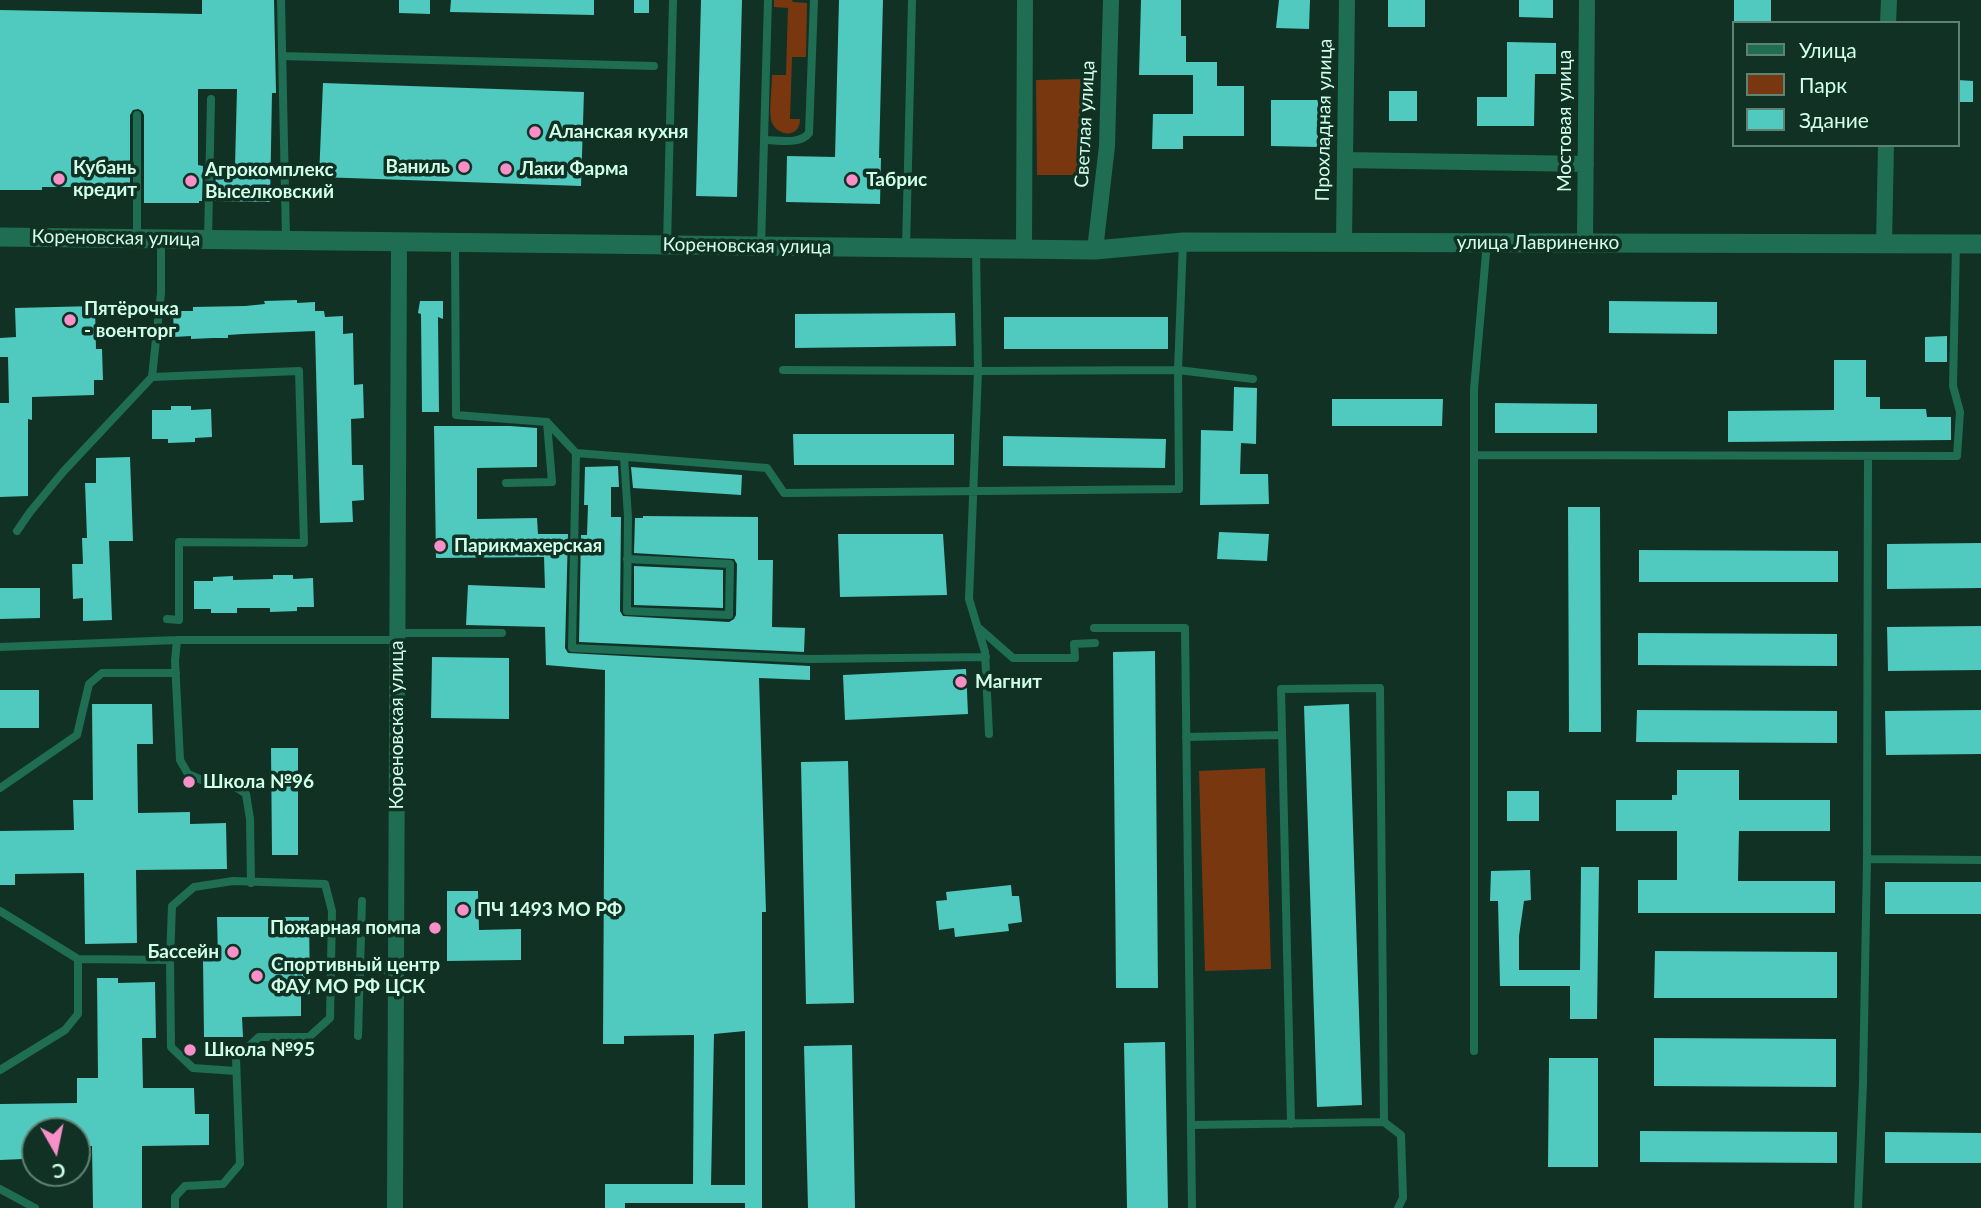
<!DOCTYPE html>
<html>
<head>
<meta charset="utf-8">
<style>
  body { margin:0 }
  #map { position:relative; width:1981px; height:1208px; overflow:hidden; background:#113125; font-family:Lato,sans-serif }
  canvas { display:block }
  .legend { position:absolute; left:1732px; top:21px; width:228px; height:126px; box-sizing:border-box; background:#113125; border:2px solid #5d8374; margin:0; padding:9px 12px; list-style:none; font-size:21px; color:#d0ffea }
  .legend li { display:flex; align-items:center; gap:14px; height:35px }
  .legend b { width:35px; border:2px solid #5d8374 }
  .north { position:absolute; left:21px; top:1117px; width:70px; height:70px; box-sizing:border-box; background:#113125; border:2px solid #5d8374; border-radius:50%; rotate:171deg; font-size:19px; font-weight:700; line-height:28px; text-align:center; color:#d0ffea }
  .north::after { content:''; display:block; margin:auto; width:24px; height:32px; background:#f98fc9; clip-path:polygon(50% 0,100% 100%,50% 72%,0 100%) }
</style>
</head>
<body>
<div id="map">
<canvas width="1981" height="1208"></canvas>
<ul class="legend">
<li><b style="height:9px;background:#1f6e54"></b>Улица</li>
<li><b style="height:19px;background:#793710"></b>Парк</li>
<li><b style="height:19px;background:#50c9be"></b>Здание</li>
</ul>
<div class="north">С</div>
</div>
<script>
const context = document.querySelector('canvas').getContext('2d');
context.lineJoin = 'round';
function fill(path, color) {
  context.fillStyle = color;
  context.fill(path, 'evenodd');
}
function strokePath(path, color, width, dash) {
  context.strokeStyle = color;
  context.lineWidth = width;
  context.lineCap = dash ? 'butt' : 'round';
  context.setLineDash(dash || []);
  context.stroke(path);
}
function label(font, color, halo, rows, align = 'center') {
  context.font = font + ' Lato,sans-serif';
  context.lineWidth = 7;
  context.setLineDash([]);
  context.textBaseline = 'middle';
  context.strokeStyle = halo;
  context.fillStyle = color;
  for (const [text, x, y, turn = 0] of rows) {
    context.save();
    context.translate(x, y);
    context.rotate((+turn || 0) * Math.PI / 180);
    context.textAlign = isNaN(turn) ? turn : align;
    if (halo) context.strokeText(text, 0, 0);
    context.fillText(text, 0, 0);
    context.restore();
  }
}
const green = new Path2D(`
  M774 0H792L793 2 807 3 806 57H792L790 119H800C800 140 775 136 771 120 769 108 772 88 772 75H786L788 8 774 7Z
  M1081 79 1082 175H1037L1036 80Z
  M1265 768 1271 969 1205 971 1199 771Z`);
const building = new Path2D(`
  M202 0H274L276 93H272L270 202 215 201 216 166H235L237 89H198V165L203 166 202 201H199V203H144V115L142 111 138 109 133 110 130 115V187H42V190H0V10L202 14Z
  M399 0H430V14L399 13Z
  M451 0H594V15L450 12Z
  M634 0H649V13H634Z
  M701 0H742L737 197 696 196Z
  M839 0H883L879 158H881L880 204 786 202 787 156 835 157Z
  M1141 0H1181V36H1186V62H1217V86H1244V136H1183V149H1152L1153 114H1193V75H1139Z
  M1279 0H1310L1309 29 1276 28Z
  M1388 0H1425V27H1388Z
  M1519 0H1553V18L1519 17Z
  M1734 0H1771V23H1734Z
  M1507 42 1556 43V74H1535L1534 126H1477V97H1507Z
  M1958 80 1973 81V102H1958Z
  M323 83 584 92 581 186 319 177Z
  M1389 91H1417V121H1389Z
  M1271 100H1318V147L1271 146Z
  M297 300V303L315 302V311H324L325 317 343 316V334L353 333 354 385 363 384 364 418 351 419 352 465H363L364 500 352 501 353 522 320 523 315 331 243 334 228 335V338H213L191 339V336L174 337 173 311H193V307L245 306 265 304 264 301Z
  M420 301H443V319L438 317 439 412H422L421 314 418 313Z
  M1609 301 1717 302V334L1609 333Z
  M95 306 96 349H102L103 380H94V395L32 397V420L28 419V496L0 497V403H9L8 357H0V338L16 337 15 308Z
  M955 313 956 346 795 348V314Z
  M1004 317H1168V349H1004Z
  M1947 336V362H1925V337Z
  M1834 360H1866V397H1880V409H1926L1927 417H1951V440L1728 442V411L1834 410Z
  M1234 387 1257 388 1256 444 1241 443 1240 474H1268L1269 504 1200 505 1201 430 1233 431Z
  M1332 399H1443L1442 426H1332Z
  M1495 403 1597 404V433H1495Z
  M171 406H191V410L211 409 212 437 195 438V442L168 443V439H152V410H171Z
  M434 426H510L537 428V467L477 468V519L537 518 538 534H568L565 648 568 653 810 666V680L759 678 766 912H762V1208H745V1203H625V1208H605V1184H693L694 1035 624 1036V1044H603L605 670 546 665 545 627 466 625 468 585 545 588 544 557 436 558ZM745 1031V1185H711L714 1034Z
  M793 434H954V465H794Z
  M1003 436 1166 439 1165 468 1003 466Z
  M130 457 133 541H109L112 620 83 621V598L73 599 72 564H83L82 538H87L85 483H96V458Z
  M618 466 619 487H611V517H621L620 611 623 616 729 622 734 619 736 615 737 564 734 559 634 553 635 518H643V516L758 517V560H773L772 627 805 628 804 652 579 642 581 535H587L588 505H584L585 467Z
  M631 467 742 475 741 495 633 488Z
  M1568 507H1600L1601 732H1569Z
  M1219 532 1269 534 1267 561 1217 559Z
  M838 534H943L947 595 840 597Z
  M1981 543V588L1887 589V544Z
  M1639 550 1838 551V582H1639Z
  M634 566 723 570V608L634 605Z
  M273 575H293V579L313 578 314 607H297V611L270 612V608H237V613H211V609H194V581H213V577L233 576V580L273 579Z
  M0 588H40V618L0 619Z
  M1981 626V670L1888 671 1887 627Z
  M1638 633 1837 634V666L1638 665Z
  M1155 651 1158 988H1116L1113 652Z
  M432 657 509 658V719L431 718Z
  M966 669 968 714 845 720 843 675Z
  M0 690H39V728H0Z
  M92 704H152L153 744H137L138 813 190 812V824L226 823 227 869 136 870 137 943 85 944 84 873 15 874V885H0V831L74 830 73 800H93Z
  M1349 704 1362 1105 1317 1107 1304 706Z
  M1637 710 1837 711V743L1636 742Z
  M1981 710V754L1886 755 1885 711Z
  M271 748H298V855H272Z
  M848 761 854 1003 806 1004 801 762Z
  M1677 770H1739V800H1830V831H1739L1738 881H1835V913H1638V880H1677V831H1616V800H1672V795H1677Z
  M1507 791H1539V821H1507Z
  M1581 867H1599L1597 1019H1570V986H1500L1498 901H1490L1491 871 1530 870 1531 900 1524 901 1519 936V970H1580Z
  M1885 882H1981V914H1885Z
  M1011 885 1012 896H1019L1022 922 1008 924 1009 931 955 937 954 928 939 930 936 901 947 900 946 892Z
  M447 891H478L479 930 521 929V960L447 961Z
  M217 917H309L310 994 301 995V1016L242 1017 243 1037H204L203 959H218Z
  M1655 951 1837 952V998H1654Z
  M97 978H118V983L155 982 156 1038H142L143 1088H194L195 1114H209V1145L142 1146V1208H93L92 1146H77V1131H35V1146H23V1159L0 1160V1104L77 1103V1078H98Z
  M1654 1038 1836 1039V1087L1654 1086Z
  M1165 1042 1168 1208H1127L1124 1043Z
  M852 1045 855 1208H808L804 1046Z
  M1549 1058H1598V1167H1548Z
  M1640 1131 1837 1132V1163L1640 1162Z
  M1885 1132 1981 1133V1163H1885Z`);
const service = new Path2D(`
  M281 0 286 238
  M282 56 654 66
  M137 115V238
  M764 140C778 140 800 145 809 133L814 0
  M208 239 211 99
  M455 242 456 415 547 422 552 482 506 483
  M667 245 673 0
  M761 246 768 0
  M906 248 912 0
  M976 250 978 371 969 599 985 652 989 734
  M783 370 978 371 1178 370 1253 379
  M152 377 299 371 304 543 179 542V620L167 619
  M547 422 576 453 767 468 784 493 1179 489 1178 370 1183 242
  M576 453 572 648 808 659 986 657
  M1474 455 1957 456 1960 412 1953 386 1956 244
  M624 457 628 517 627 611 729 615 730 564 627 559
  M17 531 30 512 63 472 152 377 161 293V239
  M1094 628H1185L1192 1208
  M980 629 1013 658H1075L1074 644 1095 643
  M397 633H502
  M177 640 175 661 180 760 188 774 204 781 228 782 246 794 250 819 251 883
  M0 647 177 640H397
  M1186 737 1282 735
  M0 788 77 735 89 684 102 673H176
  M1867 859 1868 456
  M0 911 78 959 170 960 172 906 194 887 233 881 325 884 332 911 330 1018 309 1037H259L236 1058 240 1164 223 1184 185 1186 175 1197V1208
  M170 960 171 1047 193 1068 236 1071
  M360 970H394
  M358 1036 362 901
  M1474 1051V389L1487 242
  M0 1070 65 1030 78 1014V959
  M1291 1124 1281 689 1380 688 1384 1122 1401 1135 1403 1198 1398 1208
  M1191 1125 1384 1122
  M0 1189 35 1208
  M1858 1208 1863 1083 1867 859 1981 860`);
const minor = new Path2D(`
  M1888 23 1889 0
  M1345 160 1586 164
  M1344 241 1347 0
  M1585 243 1587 0
  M1884 244 1886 145
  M1024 249 1025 0
  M1095 250 1107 146 1111 0
  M395 1208 399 242`);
const tertiary = new Path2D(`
  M0 237 1095 250 1183 242 1981 244`);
const markers = [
  [535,132,7,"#f98fc9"],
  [464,167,7,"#f98fc9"],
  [506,169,7,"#f98fc9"],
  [59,179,7,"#f98fc9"],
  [852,180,7,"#f98fc9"],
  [191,181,7,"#f98fc9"],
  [70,320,7,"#f98fc9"],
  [440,546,7,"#f98fc9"],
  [961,682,7,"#f98fc9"],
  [189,782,7,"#f98fc9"],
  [463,910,7,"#f98fc9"],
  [435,928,7,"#f98fc9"],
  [233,952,7,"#f98fc9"],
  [257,976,7,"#f98fc9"],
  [190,1050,7,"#f98fc9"]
];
const streetNames = [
  ["Прохладная улица",1324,120,-89],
  ["Мостовая улица",1565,121,-90],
  ["Светлая улица",1085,124,-87],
  ["Кореновская улица",116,238,1],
  ["улица Лавриненко",1538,243],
  ["Кореновская улица",747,246,1],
  ["Кореновская улица",397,725,-90]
];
const poiNames = [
  ["Аланская кухня",549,132],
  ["Ваниль",450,167,"right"],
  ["Кубань",73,168],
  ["кредит",73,190],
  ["Лаки Фарма",520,169],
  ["Агрокомплекс",205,170],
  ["Выселковский",205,192],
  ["Табрис",866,180],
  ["Пятёрочка",84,309],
  ["- военторг",84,331],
  ["Парикмахерская",454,546],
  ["Магнит",975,682],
  ["Школа №96",203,782],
  ["ПЧ 1493 МО РФ",477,910],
  ["Пожарная помпа",421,928,"right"],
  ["Бассейн",219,952,"right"],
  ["Спортивный центр",271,965],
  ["ФАУ МО РФ ЦСК",271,987],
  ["Школа №95",204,1050]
];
fill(green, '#793710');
fill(building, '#50c9be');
strokePath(service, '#1f6e54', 8);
strokePath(minor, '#1f6e54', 16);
strokePath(tertiary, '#1f6e54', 19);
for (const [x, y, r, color] of markers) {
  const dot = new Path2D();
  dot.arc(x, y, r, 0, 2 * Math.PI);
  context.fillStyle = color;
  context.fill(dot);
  strokePath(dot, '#113125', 2.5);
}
label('19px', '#d0ffea', '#113125', streetNames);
label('bold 19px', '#d0ffea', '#113125', poiNames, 'left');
</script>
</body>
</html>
